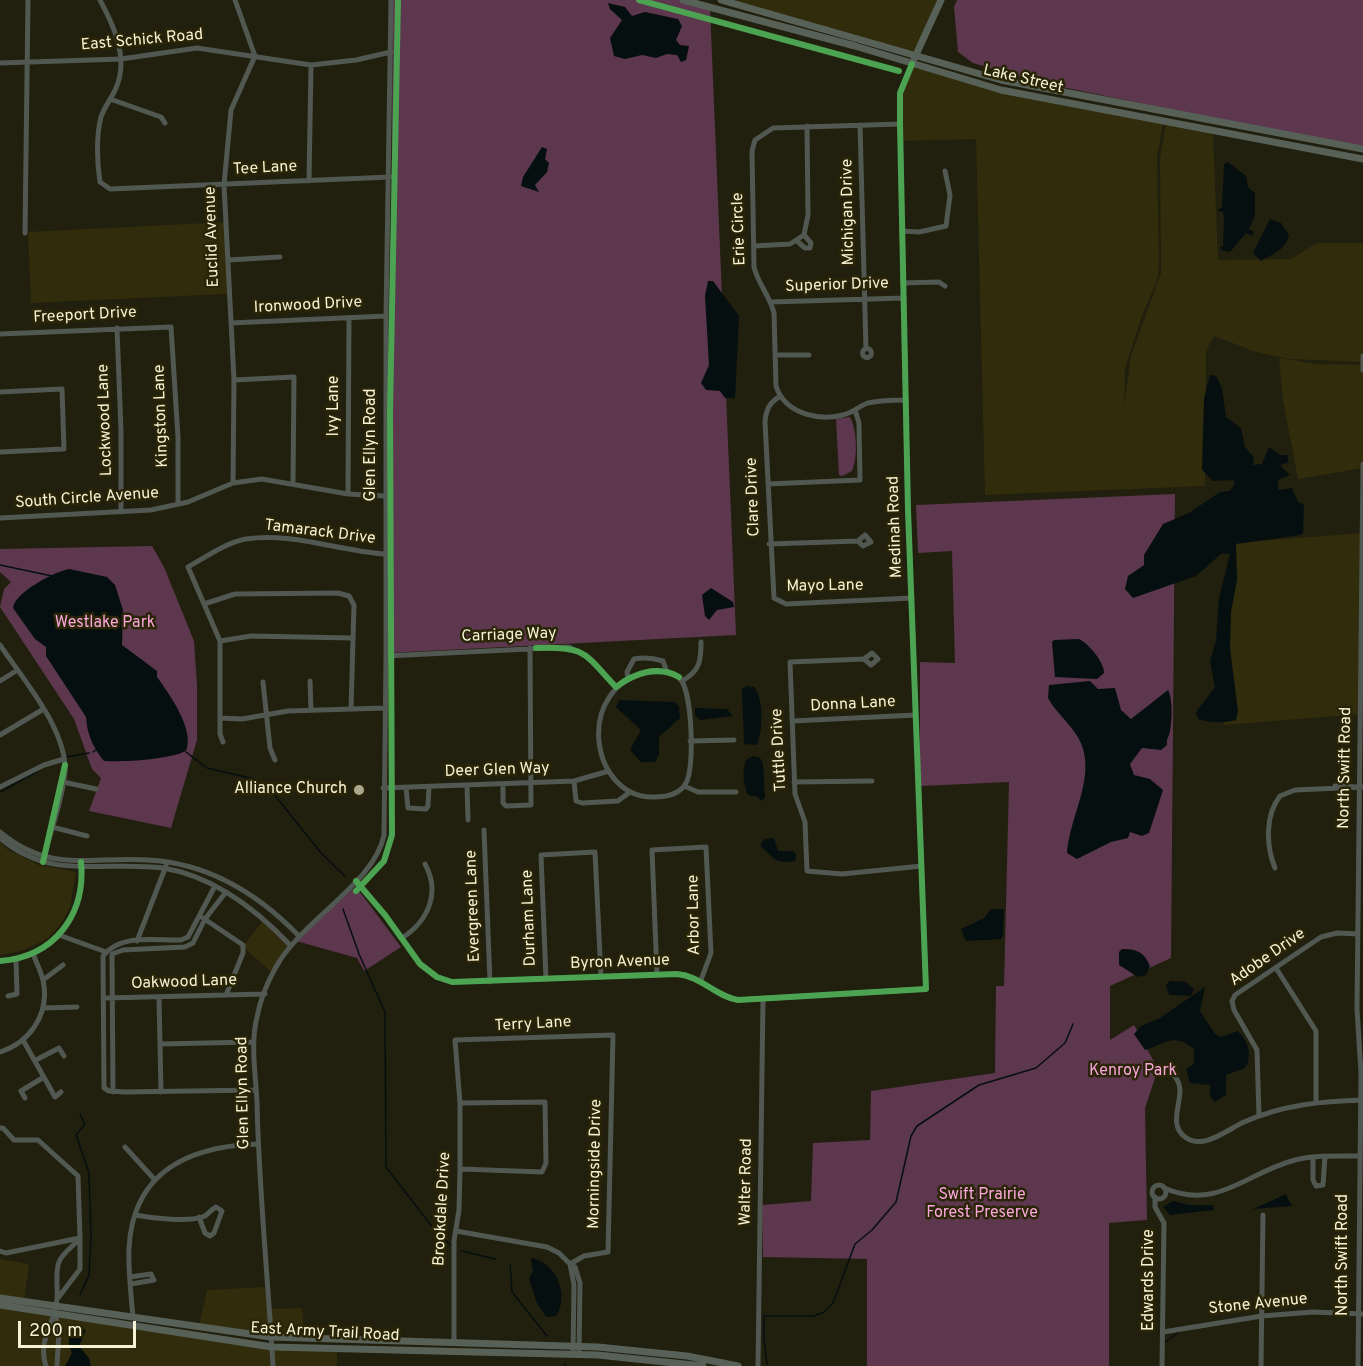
<!DOCTYPE html>
<html>
<head>
<meta charset="utf-8">
<style>
  body { margin:0 }
  #map { position:relative; width:1363px; height:1366px; overflow:hidden; background:#211f0e; font-family:Overpass,sans-serif }
  canvas { display:block }
  .scale { position:absolute; left:18px; top:1321px; width:118px; height:27px; box-sizing:border-box; border:3px solid #f6f2d5; border-top:0; padding-left:8px; font-size:18px; line-height:21px; white-space:nowrap; color:#f6f2d5; -webkit-text-stroke:4px #292506; paint-order:stroke }
</style>
</head>
<body>
<div id="map">
<canvas width="1363" height="1366"></canvas>
<div class="scale">200 m</div>
</div>
<script>
const context = document.querySelector('canvas').getContext('2d');
context.lineJoin = 'round';
function fill(path, color) {
  context.fillStyle = color;
  context.fill(path, 'evenodd');
}
function strokePath(path, color, width, dash) {
  context.strokeStyle = color;
  context.lineWidth = width;
  context.lineCap = dash ? 'butt' : 'round';
  context.setLineDash(dash || []);
  context.stroke(path);
}
function label(font, color, halo, rows, align = 'center') {
  context.font = font + ' Overpass,sans-serif';
  context.lineWidth = 5;
  context.setLineDash([]);
  context.textBaseline = 'middle';
  context.strokeStyle = halo;
  context.fillStyle = color;
  for (const [text, x, y, turn = 0] of rows) {
    context.save();
    context.translate(x, y);
    context.rotate((+turn || 0) * Math.PI / 180);
    context.textAlign = isNaN(turn) ? turn : align;
    if (halo) context.strokeText(text, 0, 0);
    context.fillText(text, 0, 0);
    context.restore();
  }
}
const built = new Path2D(`
  M730 0H938L913 52Z
  M912 66 980 86 1163 124 1157 156 1159 265 1157 281 1141 318 1125 368 1124 407 1131 356 1161 273 1160 158 1166 124 1213 132 1218 260 1291 259 1317 243H1363V362L1289 359 1256 352 1214 336 1206 351 1205 486 985 495 976 139 901 141V94Z
  M225 222 227 294 31 303 28 232Z
  M1279 358 1316 364 1363 365V468L1298 479 1283 400Z
  M1363 533V714L1224 725 1232 543Z
  M0 842 8 850 39 865 76 872 70 908 60 925 48 938 35 945 21 951 0 955Z
  M264 919 290 945 272 973 246 949 245 944Z
  M0 1259 29 1264 24 1300 0 1297Z
  M265 1287 269 1335 199 1326 207 1290Z
  M0 1308 234 1342 337 1351V1366H0Z
  M302 1308 305 1338 272 1335 270 1309Z`);
const green = new Path2D(`
  M393 0H681L710 7 736 635 388 653Z
  M957 0H1363V149L1038 82 973 63 958 52 954 7Z
  M850 417C857 430 858 458 852 471L842 476 839 475 836 419Z
  M1175 494 1171 958 1110 986V1040L1134 1025 1158 1069 1145 1108 1147 1220 1109 1223V1366H867V1259L763 1257 762 1205 811 1201 813 1143 870 1140 871 1091 995 1073 996 986H1004L1009 782 920 786V662L955 663 952 551 918 553 916 505Z
  M152 546 164 567 194 641 197 685V740L171 828 89 811 101 778 92 769 74 719 0 607 4 589 11 582 0 572V549Z
  M353 889 360 892 401 947 364 971 357 958 296 941Z`);
const water = new Path2D(`
  M608 3 625 7 632 16 645 12 678 19 682 26 676 40 680 45 689 46 686 60 681 62 677 55 667 54 656 58 642 55 625 59 614 56 610 38 622 20 610 9Z
  M542 147 547 149 545 159 549 163 547 172 535 185 539 192 521 186 523 177Z
  M1228 162 1246 176 1248 187 1255 193V215L1249 229 1254 232 1252 236 1246 233 1230 252 1221 250 1220 247 1223 246C1223 234 1225 223 1223 212L1217 211 1222 207 1224 164Z
  M1270 219 1281 223 1289 235C1285 251 1272 254 1261 261L1253 253Z
  M708 281H713L739 316 735 398H725L720 391 706 390 701 383 709 365 705 296Z
  M1210 375 1216 376 1222 388 1226 417 1241 428 1245 447 1254 458 1253 465 1262 464 1269 447 1280 455H1287L1289 462 1280 465 1290 475 1278 480V490L1292 488 1298 502 1304 505 1303 533 1300 535 1236 544 1237 580 1231 612 1230 648 1238 712 1236 720C1225 723 1209 723 1198 719L1196 712 1215 687 1210 661 1216 641 1219 598 1230 554 1222 553 1196 576 1133 598 1125 589 1128 576 1144 565V555L1163 524 1189 513 1220 492 1230 491 1235 483 1233 480 1213 481 1202 470 1204 398Z
  M69 569 107 577 115 585 123 610 122 645 157 671V677C170 695 195 730 186 751 167 760 123 762 104 761 93 748 87 734 86 717L46 656V647L35 639 13 608C15 592 54 572 69 569Z
  M711 588 733 602 734 607 717 610 709 620 705 616 702 595Z
  M1079 639C1088 643 1105 663 1104 673L1097 679 1055 677 1052 642 1054 640Z
  M1090 681 1098 689 1115 688 1121 710 1131 719 1168 690C1173 699 1172 721 1170 731 1169 737 1166 739 1167 745L1161 750 1142 748 1130 764 1134 775 1150 779 1163 790 1149 833 1142 836 1130 832 1128 838 1111 842 1077 859 1067 853C1069 817 1098 775 1079 739 1071 724 1056 713 1048 698L1049 685Z
  M747 686 754 687C764 700 763 730 757 745L744 744 742 689Z
  M619 700 675 702 679 707 680 718 659 737V754L655 762H641L630 750 641 730 616 707Z
  M695 708 727 709 733 716 700 720 695 715Z
  M753 756 760 758 763 763 765 798 761 801 758 797 748 795C743 784 742 771 746 760Z
  M774 838 778 851H792L796 854 795 861C774 864 776 859 760 846L764 839Z
  M991 909H1004L1003 935 1001 939 966 941 961 929 984 918Z
  M1122 949C1137 949 1144 952 1150 966L1146 975 1138 977 1119 965V952Z
  M1170 981 1186 982 1194 989 1191 996 1169 995 1166 985Z
  M1205 987 1200 1011 1215 1034 1221 1037 1238 1031C1248 1041 1253 1056 1245 1068L1226 1075V1095L1214 1102 1210 1096V1085L1190 1083 1186 1069 1194 1064V1049C1173 1032 1165 1044 1145 1050L1134 1034 1141 1026 1160 1018Z
  M1286 1194 1292 1206 1253 1209Z
  M1173 1201 1189 1205H1213L1214 1210 1170 1215 1163 1207Z
  M531 1258C556 1262 570 1295 556 1316L546 1317 536 1301 529 1278 533 1271Z
  M74 1326 86 1330 79 1346 89 1358 91 1366H65L72 1353C69 1347 66 1330 74 1326Z`);
const stream = new Path2D(`
  M0 565 52 576
  M93 752 97 749
  M186 752 207 768 254 779 269 788 321 853 345 876
  M67 757 89 753
  M0 792 38 771
  M343 909 359 954 385 1012 386 1167 437 1233 451 1245
  M80 1114 85 1124 76 1135 89 1173 91 1237 89 1275 80 1295
  M462 1251 495 1259
  M510 1265 512 1292 547 1336
  M1164 1343 1179 1332
  M564 1364 566 1366
  M767 1364 764 1340V1316H814L824 1312 833 1303 855 1244 872 1230 896 1202 911 1136 917 1126 979 1085 1036 1068 1065 1043 1073 1024`);
const minor = new Path2D(`
  M100 0C114 26 129 58 116 88 112 98 104 107 101 117 96 136 97 163 100 182L110 189 390 177
  M0 63 121 59 197 48 311 65 356 60 391 52
  M110 99 161 117 165 123
  M900 124 773 128 755 140 752 151 754 267C758 284 770 296 774 313L776 386C785 415 825 424 851 412 857 409 862 405 868 403 881 400 893 400 906 400
  M860 125 866 349
  M309 181 311 65
  M902 231 919 232 946 226 950 195 945 171
  M25 233 28 0
  M797 241 805 248H810L811 243 804 235
  M754 246 790 244 804 235 808 215 807 126
  M228 260 280 257
  M903 283 939 282 945 286
  M771 302 904 298
  M231 323 386 316
  M117 328 121 431V512
  M0 334 171 327 178 437V504
  M862.5 353a4.5 4.5 0 1 1 9 0a4.5 4.5 0 1 1-9 0Z
  M775 355H809
  M1363 356V370
  M234 380 294 377 293 483
  M0 392 62 389 64 449 0 452
  M779 397C769 403 766 410 765 422L774 598 786 604 912 598
  M233 483 234 380 224 185 231 110 255 56 235 0
  M768 484 860 480 859 423 855 410
  M348 494 349 318
  M0 518 151 510 188 502 233 483 262 479 348 494 385 496
  M769 544 858 541 863 546 871 542 865 535 858 541
  M204 604 235 594 338 593 349 596 354 605 351 708
  M220 641 251 636 352 638
  M0 645C23 679 62 724 65 765 67 784 49 838 43 859
  M386 656 569 647 588 657 616 687
  M864 659 872 653 878 659 871 665 864 659 790 662 795 794 805 822 807 871 842 874 922 866
  M651 671C662 671 673 671 681 680 692 694 695 768 686 783 680 794 666 797 654 797 590 799 572 686 651 671Z
  M628 679 627 672 634 659C645 657 653 658 663 661L667 672
  M0 681 16 671
  M310 681 311 710
  M682 681C700 671 701 661 701 642
  M263 682 270 748 275 760
  M220 718 242 719 288 711 385 708
  M792 721 916 715
  M0 735 42 710
  M690 741 734 740
  M223 742 220 734V641L188 567C204 558 227 542 246 539 292 532 339 551 384 554
  M574 781 576 801 582 803 618 801 630 792
  M63 782 96 789
  M794 782 872 781
  M503 784V803L506 806 531 805 530 648
  M467 785 468 820
  M684 786 698 792H736
  M1335 786 1359 787
  M0 787 44 765 64 759
  M383 788 574 781 609 771
  M406 788 408 808 426 809 428 806 429 787
  M52 827 87 836
  M484 830 490 982
  M0 832C50 874 90 856 148 860 208 863 257 893 298 935
  M0 838C51 882 103 860 163 868 214 876 257 910 291 946
  M652 850 657 975
  M652 850 706 847
  M595 852 601 977
  M541 855 546 979
  M541 855 595 852
  M1275 868C1266 846 1265 815 1280 796L1295 790 1363 787
  M356 881 385 915 420 964 437 977 452 982 677 974C701 976 715 996 738 1000L926 989 908 510 900 124V93L912 64
  M215 886 188 937 181 940C156 941 120 933 103 956L104 1088 109 1091 125 1092 256 1090
  M203 918 243 945V953L226 995
  M59 935 106 952
  M402 938C428 921 441 893 425 864
  M137 941 166 866
  M0 961C56 957 82 919 82 865
  M1276 968 1316 1031V1102
  M43 980 63 965
  M701 980 711 953 706 847
  M8 996 17 994 16 960
  M159 997 161 1092
  M107 998 265 994
  M43 1008 77 1007
  M23 1040 55 1097 61 1092
  M160 1044 254 1042
  M0 1052C29 1043 48 1016 44 986 43 975 37 964 33 954
  M36 1060 59 1048 64 1056
  M1172 1074C1193 1090 1163 1121 1185 1137 1203 1151 1228 1129 1244 1122 1282 1105 1322 1101 1363 1100
  M113 1092 112 954 123 950 185 947 193 943 205 919 226 892
  M25 1098 21 1091 44 1077
  M460 1103 545 1102 546 1163 542 1172 460 1169
  M1259 1116 1257 1050 1234 1010 1232 1001 1235 995 1321 937 1337 933 1358 934
  M0 1128H3L14 1140H38L78 1176 80 1238 6 1253 0 1251
  M125 1147 155 1180
  M1313 1157V1180L1316 1186 1323 1185 1325 1156
  M1152 1192a7 7 0 1 1 14 0a7 7 0 1 1-14 0Z
  M1164 1188C1218 1211 1245 1173 1295 1160 1316 1155 1337 1156 1359 1156
  M1155 1197V1207L1164 1223 1162 1366
  M135 1215C151 1218 190 1223 205 1216 209 1213 212 1209 216 1207L222 1211 214 1233 210 1236 205 1233 199 1217
  M130 1277 151 1274 154 1280 131 1284
  M58 1298 80 1269V1240
  M55 1313 59 1330 57 1366
  M133 1317C131 1294 128 1270 129 1248 133 1171 190 1146 258 1144
  M1163 1332 1262 1316 1313 1312 1363 1314
  M454 1343V1241L459 1210 460 1169V1103L455 1040 613 1035 608 1252 584 1256 570 1264 559 1253 547 1247 456 1231
  M573 1354 574 1285 570 1264 575 1267 580 1283 579 1354
  M46 1366C37 1340 55 1324 57 1299 58 1288 55 1272 59 1262 63 1252 73 1247 80 1238
  M273 1366C268 1278 259 1191 257 1103 256 1076 250 1045 257 1017 260 1001 268 981 276 967 301 921 375 883 384 835L386 656V316L391 0
  M758 1366 763 998
  M1261 1366 1263 1215
  M1358 1366 1361 1073 1357 1009 1363 464`);
const major = new Path2D(`
  M683 0 855 46 1001 90 1363 159
  M721 0 1001 80 1363 149
  M914 59 941 0
  M0 1298 271 1337 598 1347 687 1356 738 1366
  M0 1305 272 1347 598 1355 703 1366`);
const cycleway = new Path2D(`
  M639 0 899 71
  M536 648C586 646 584 653 616 687 634 673 658 665 679 677
  M43 862 65 765
  M356 881 385 915 420 964 437 977 452 982 677 974C701 976 715 996 738 1000L926 989 908 510 900 124V93L912 64
  M356 891 384 861 392 835 390 412 398 0
  M0 961C54 957 86 915 81 862`);
const markers = [
  [359,790,6,"#aba88f"]
];
const streetNames = [
  ["East Schick Road",142,41,-5],
  ["Lake Street",1023,80,13],
  ["Tee Lane",265,169,-3],
  ["Michigan Drive",849,212,-91],
  ["Erie Circle",740,229,-92],
  ["Euclid Avenue",213,237,-92],
  ["Superior Drive",837,286,-2],
  ["Ironwood Drive",308,306,-3],
  ["Freeport Drive",85,316,-3],
  ["Ivy Lane",335,406,-90],
  ["Kingston Lane",162,416,-92],
  ["Lockwood Lane",106,420,-92],
  ["Glen Ellyn Road",372,445,-90],
  ["Clare Drive",754,497,-92],
  ["South Circle Avenue",87,499,-4],
  ["Medinah Road",896,527,-92],
  ["Tamarack Drive",320,533,7],
  ["Mayo Lane",825,587,-1],
  ["Carriage Way",509,636,-2],
  ["Donna Lane",853,705,-3],
  ["Tuttle Drive",780,750,-93],
  ["North Swift Road",1346,768,-89],
  ["Deer Glen Way",497,771,-2],
  ["Evergreen Lane",474,906,-92],
  ["Arbor Lane",695,915,-91],
  ["Durham Lane",530,918,-92],
  ["Adobe Drive",1268,958,-35],
  ["Byron Avenue",620,963,-2],
  ["Oakwood Lane",184,983,-2],
  ["Terry Lane",533,1025,-3],
  ["Glen Ellyn Road",244,1093,-91],
  ["Morningside Drive",596,1164,-89],
  ["Walter Road",747,1182,-89],
  ["Brookdale Drive",443,1209,-87],
  ["North Swift Road",1344,1255,-90],
  ["Edwards Drive",1150,1280,-90],
  ["Stone Avenue",1258,1305,-6],
  ["East Army Trail Road",325,1333,3]
];
const parkNames = [
  ["Westlake Park",105,624],
  ["Kenroy Park",1133,1072],
  ["Swift Prairie",982,1196],
  ["Forest Preserve",982,1214]
];
const poiNames = [
  ["Alliance Church",347,790]
];
fill(built, '#312c0b');
fill(green, '#5c374d');
fill(water, '#060f10');
strokePath(stream, '#060f10', 1.5);
strokePath(minor, '#505851', 5);
strokePath(major, '#576157', 7);
strokePath(cycleway, '#4ca352', 6);
for (const [x, y, r, color] of markers) {
  const dot = new Path2D();
  dot.arc(x, y, r, 0, 2 * Math.PI);
  context.fillStyle = color;
  context.fill(dot);
  strokePath(dot, '#292506', 2);
}
label('16px', '#f6f2d5', '#292506', streetNames);
label('16px', '#fba6dd', '#292506', parkNames);
label('16px', '#f6f2d5', '#292506', poiNames, 'right');
</script>
</body>
</html>
